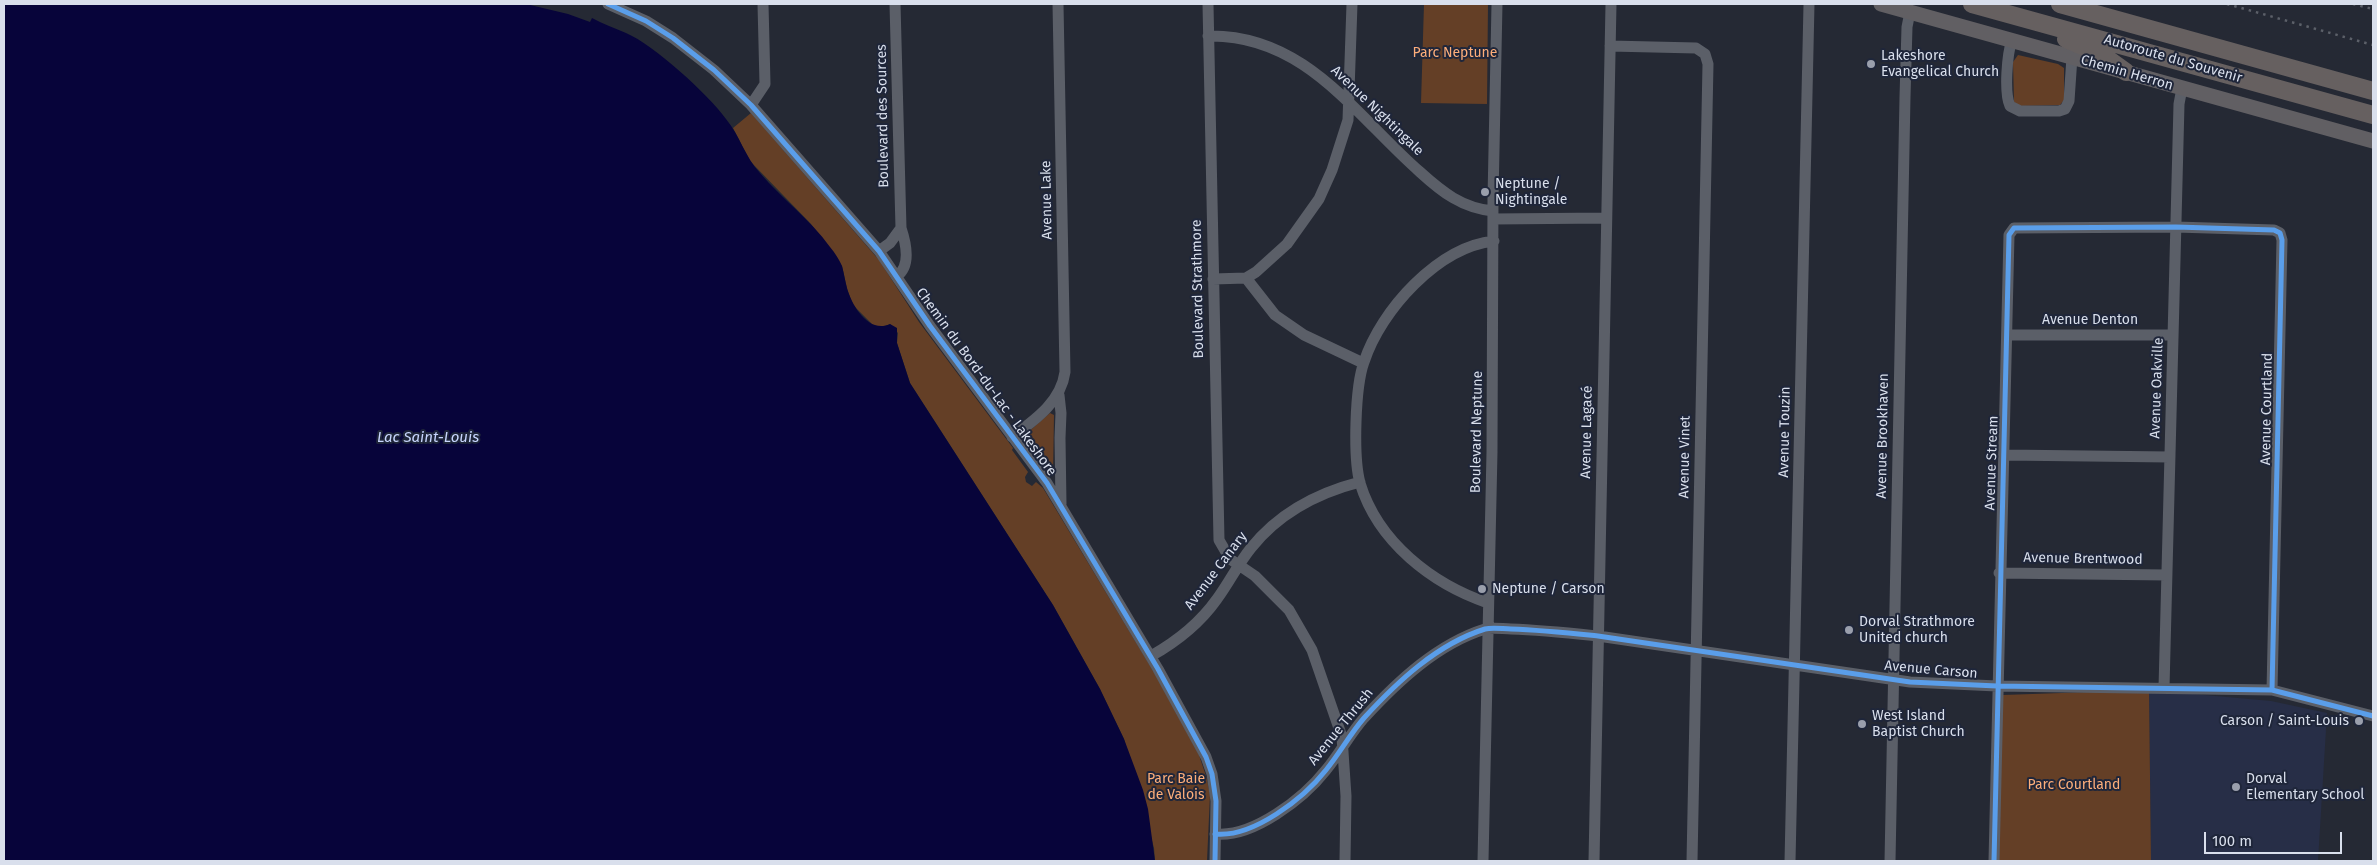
<!DOCTYPE html>
<html>
<head>
<meta charset="utf-8">
<style>
  body { margin:0 }
  #map { position:relative; width:2377px; height:865px; overflow:hidden; background:#252934; font-family:"Fira Sans",sans-serif }
  canvas { display:block }
  .frame { position:absolute; inset:0; border:5px solid #d9dfec; pointer-events:none }
  .scale { position:absolute; left:2204px; top:832px; width:138px; height:22px; box-sizing:border-box; border:2px solid #d9dfec; border-top:0; padding-left:6px; font-size:15px; line-height:18px; white-space:nowrap; color:#d9dfec; -webkit-text-stroke:4px #1f263a; paint-order:stroke }
</style>
</head>
<body>
<div id="map">
<canvas width="2377" height="865"></canvas>
<div class="frame"></div>
<div class="scale">100 m</div>
</div>
<script>
const context = document.querySelector('canvas').getContext('2d');
context.lineJoin = 'round';
function fill(path, color) {
  context.fillStyle = color;
  context.fill(path, 'evenodd');
}
function strokePath(path, color, width, dash) {
  context.strokeStyle = color;
  context.lineWidth = width;
  context.lineCap = dash ? 'butt' : 'round';
  context.setLineDash(dash || []);
  context.stroke(path);
}
function label(font, color, halo, rows, align = 'center') {
  context.font = font + ' "Fira Sans",sans-serif';
  context.lineWidth = 4;
  context.setLineDash([]);
  context.textBaseline = 'middle';
  context.strokeStyle = halo;
  context.fillStyle = color;
  for (const [text, x, y, turn = 0] of rows) {
    context.save();
    context.translate(x, y);
    context.rotate((+turn || 0) * Math.PI / 180);
    context.textAlign = isNaN(turn) ? turn : align;
    if (halo) context.strokeText(text, 0, 0);
    context.fillText(text, 0, 0);
    context.restore();
  }
}
const built = new Path2D(`
  M2149 690 2271 701 2327 713 2318 861H2151Z`);
const green = new Path2D(`
  M1424 4H1488L1487 104 1421 103Z
  M2018 55 2058 64 2064 68V100L2060 105 2019 106 2014 102 2013 62Z
  M751 113 879 260 919 322 1013 448 1012 450 1028 472 1025 477 1026 482 1032 486 1036 482 1043 488 1155 674 1199 755 1207 779 1210 795 1207 861H1155L1154 848 1124 739 1100 689 1053 605 910 383 897 343 898 333 890 324 881 328 874 326 853 305 847 289 842 266 811 224 750 161 733 128Z
  M1050 413 1054 415 1053 476 1024 439 1026 434Z
  M2149 690 2151 861H1995L2003 695Z`);
const water = new Path2D(`
  M4 4H526L568 14 590 22 592 18C603 24 615 28 626 33 654 45 708 94 726 119 740 136 745 157 760 173 782 199 810 219 830 247 835 253 839 259 842 266 844 273 845 281 847 288 852 306 869 334 890 324L897 328V343L910 383 1053 605 1100 689 1124 739 1143 790 1148 809 1155 861H4Z`);
const minor = new Path2D(`
  M608 4 646 21 673 38 714 70 751 105 879 251 930 326 1047 483 1158 669 1206 757 1212 774 1216 801 1215 861
  M895 4 901 228C906 243 911 266 897 276
  M1208 4 1219 540 1230 559 1255 576 1289 610 1312 650 1342 737 1346 796 1345 861
  M1208 36C1305 34 1355 115 1420 172 1442 192 1462 208 1493 211
  M2012 40C2007 54 2004 93 2010 106L2020 111H2059L2065 109 2069 101 2072 57
  M1610 46 1696 48 1705 54 1708 64 1692 861
  M751 105 765 84 763 4
  M1493 219 1606 218
  M879 251 890 243 901 228
  M1246 278 1275 315 1304 335 1363 363
  M1213 279 1246 278 1256 272 1287 244 1319 199 1332 170 1348 120 1352 4
  M2007 335H2173
  M1059 395 1061 413 1060 438 1061 504
  M1012 437C1035 420 1061 402 1065 372L1058 4
  M2005 455 2170 457
  M1999 573 2167 575
  M1488 603C1432 584 1378 542 1360 483 1353 457 1355 387 1364 362 1381 310 1438 247 1494 241
  M1151 656C1176 642 1200 623 1217 599 1229 583 1238 564 1251 548 1279 513 1317 493 1360 482
  M2164 688 2179 104 2182 88
  M1215 834C1253 838 1304 798 1326 770 1340 753 1350 734 1364 718 1397 682 1437 644 1485 629 1493 627 1503 629 1511 629 1541 630 1569 633 1598 636L1910 682 1997 686 2272 690 2373 716
  M1483 861 1492 452 1493 198 1497 4
  M1594 861 1611 4
  M1790 861 1809 4
  M1890 861 1905 97 1907 27 1910 12
  M1994 861 2009 235 2014 228 2176 227 2274 230 2280 233 2282 240 2272 690`);
const major = new Path2D(`
  M1881 4 2373 141`);
const highway = new Path2D(`
  M1972 4 2373 115
  M2060 4 2373 91
  M2066 39 2101 54 2126 72`);
const rail = new Path2D(`
  M2227 4 2373 45
  M2353 4 2373 9`);
const cycleway = new Path2D(`
  M608 4 646 21 673 38 714 70 751 105 879 251 930 326 1047 483 1158 669 1206 757 1212 774 1216 801 1215 861
  M1215 834C1253 838 1304 798 1326 770 1340 753 1350 734 1364 718 1397 682 1437 644 1485 629 1493 627 1503 629 1511 629 1541 630 1569 633 1598 636L1910 682 1997 686 2272 690 2373 716
  M1994 861 2009 235 2014 228 2176 227 2274 230 2280 233 2282 240 2272 690`);
const markers = [
  [1871,64,5,"#9a9fac"],
  [1485,192,5,"#9a9fac"],
  [1482,589,5,"#9a9fac"],
  [1849,630,5,"#9a9fac"],
  [2359,721,5,"#9a9fac"],
  [1862,724,5,"#9a9fac"],
  [2236,787,5,"#9a9fac"]
];
const parkNames = [
  ["Parc Neptune",1455,53],
  ["Parc Baie",1176,779],
  ["de Valois",1176,795],
  ["Parc Courtland",2074,785]
];
const poiNames = [
  ["Lakeshore",1881,56],
  ["Evangelical Church",1881,72],
  ["Neptune /",1495,184],
  ["Nightingale",1495,200],
  ["Neptune / Carson",1492,589],
  ["Dorval Strathmore",1859,622],
  ["United church",1859,638],
  ["West Island",1872,716],
  ["Baptist Church",1872,732],
  ["Carson / Saint-Louis",2349,721,"right"],
  ["Dorval",2246,779],
  ["Elementary School",2246,795]
];
const streetNames = [
  ["Autoroute du Souvenir",2173,59,16],
  ["Chemin Herron",2127,73,16],
  ["Avenue Nightingale",1377,111,44],
  ["Boulevard des Sources",883,116,-91],
  ["Avenue Lake",1047,200,-91],
  ["Boulevard Strathmore",1198,289,-91],
  ["Avenue Denton",2090,320],
  ["Chemin du Bord-du-Lac - Lakeshore",986,382,54],
  ["Avenue Oakville",2157,388,-88],
  ["Avenue Courtland",2267,409,-89],
  ["Boulevard Neptune",1477,432,-89],
  ["Avenue Lagacé",1587,432,-89],
  ["Avenue Touzin",1785,432,-89],
  ["Avenue Brookhaven",1883,436,-89],
  ["Avenue Vinet",1685,457,-89],
  ["Avenue Stream",1992,463,-88],
  ["Avenue Brentwood",2083,559,1],
  ["Avenue Canary",1216,571,-53],
  ["Avenue Carson",1931,670,5],
  ["Avenue Thrush",1341,727,-51]
];
const waterNames = [
  ["Lac Saint-Louis",428,438]
];
fill(built, '#272e47');
fill(green, '#643f26');
fill(water, '#07043a');
strokePath(minor, '#5b5f68', 11);
strokePath(major, '#615f63', 15);
strokePath(highway, '#666060', 18);
strokePath(rail, '#5c6069', 2.5, [2.5, 5]);
strokePath(cycleway, '#5a9eea', 5);
for (const [x, y, r, color] of markers) {
  const dot = new Path2D();
  dot.arc(x, y, r, 0, 2 * Math.PI);
  context.fillStyle = color;
  context.fill(dot);
  strokePath(dot, '#1f263a', 2);
}
label('14px', '#fdae7a', '#1f263a', parkNames);
label('14px', '#d9dfec', '#1f263a', poiNames, 'left');
label('14px', '#d9dfec', '#1f263a', streetNames);
label('italic 15px', '#c8d6fe', '#1f263a', waterNames);
</script>
</body>
</html>
